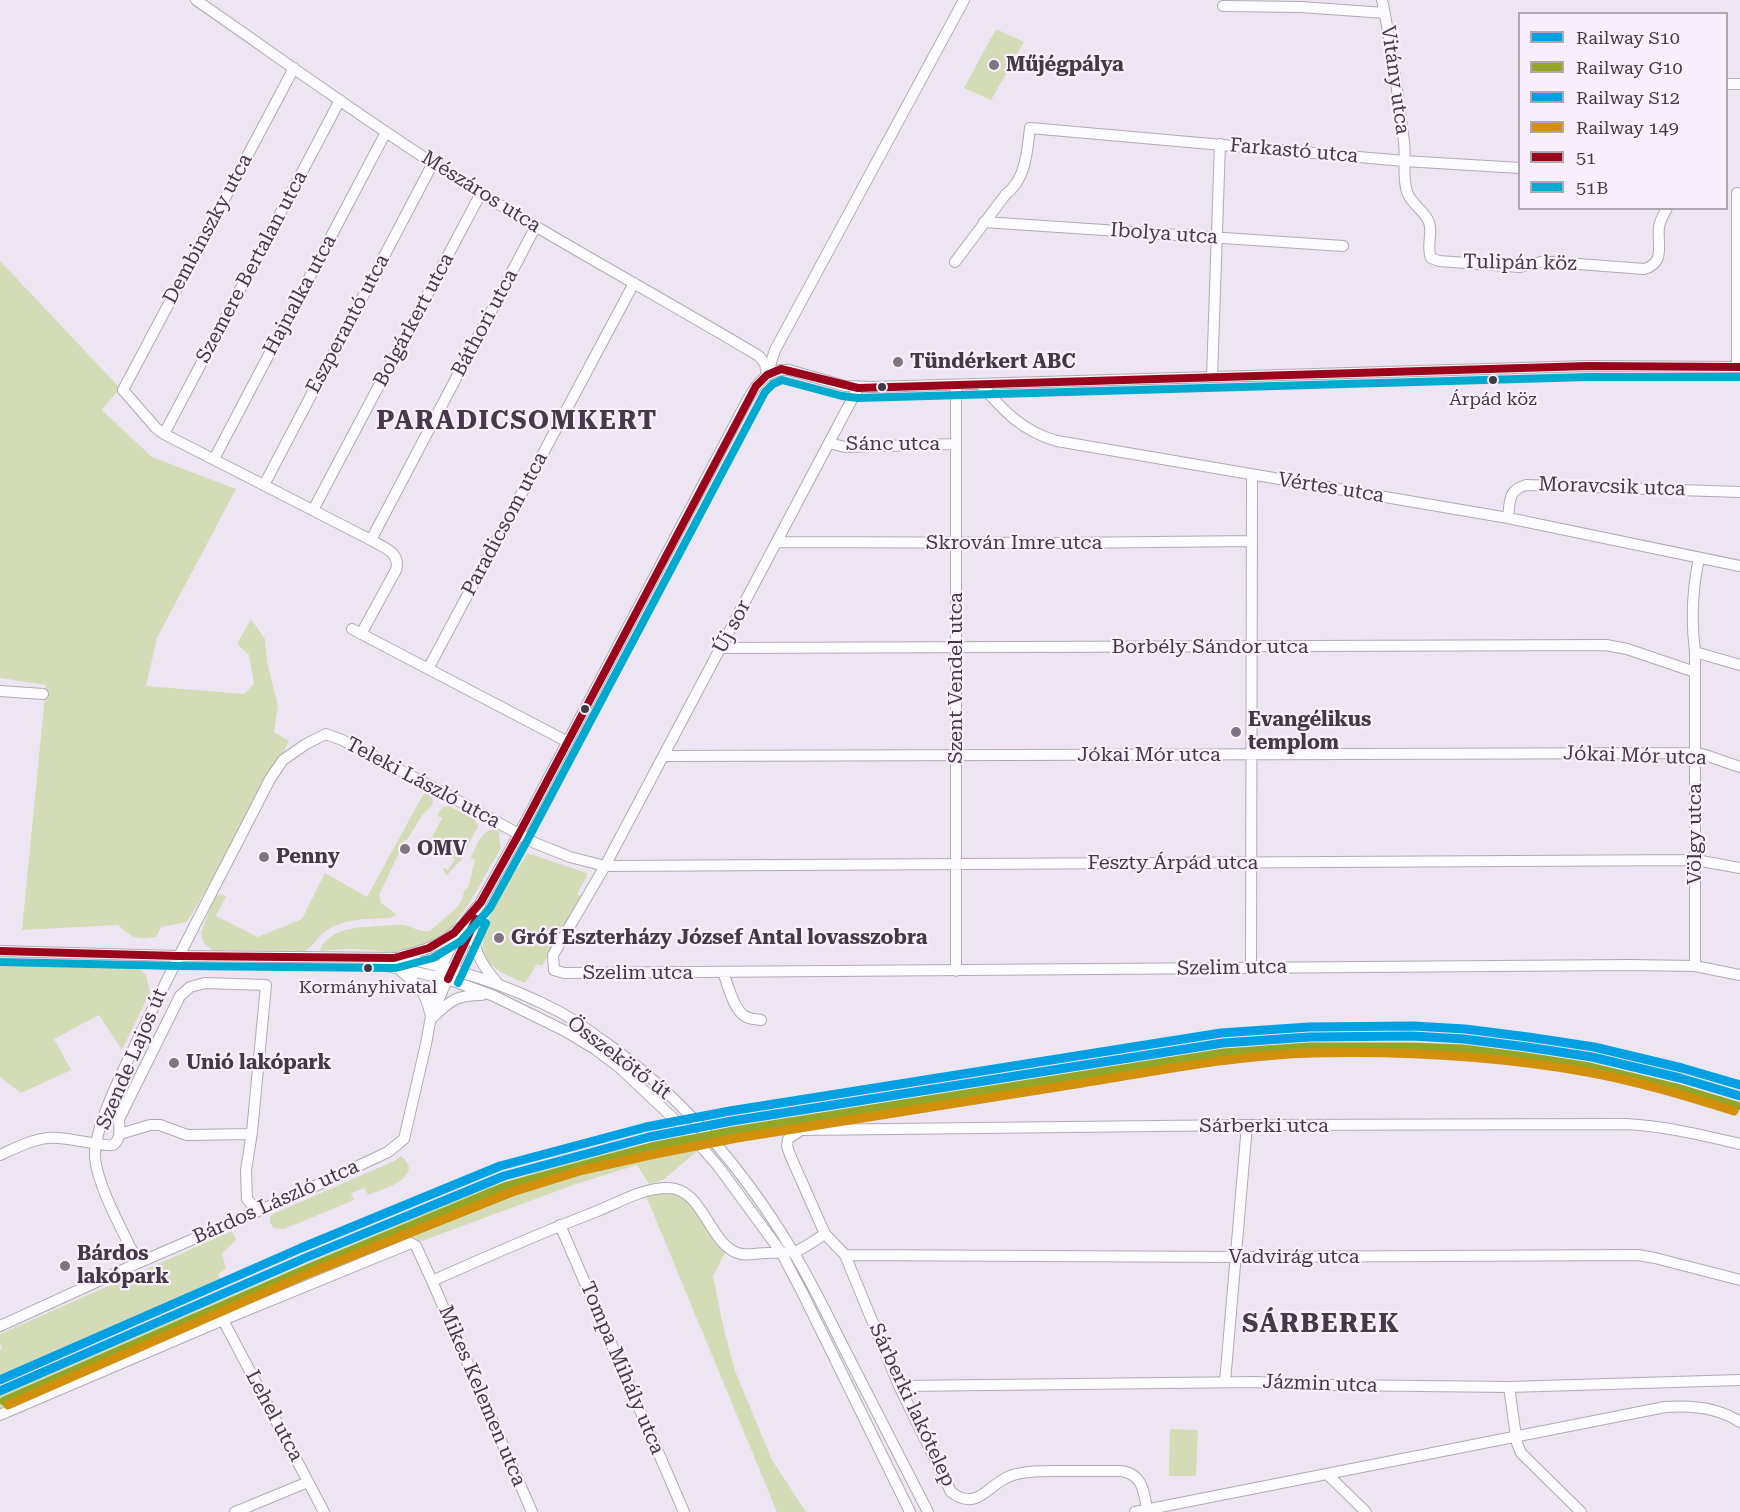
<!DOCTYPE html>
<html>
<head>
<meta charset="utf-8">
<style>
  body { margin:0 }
  #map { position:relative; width:1740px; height:1512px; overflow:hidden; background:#eee5f2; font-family:"Roboto Serif",serif }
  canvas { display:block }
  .legend { position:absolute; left:1518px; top:12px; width:210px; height:198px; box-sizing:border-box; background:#faeffe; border:2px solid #b0a6b3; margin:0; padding:8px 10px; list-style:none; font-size:18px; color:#413943 }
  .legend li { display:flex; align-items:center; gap:12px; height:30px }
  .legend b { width:30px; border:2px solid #b0a6b3 }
</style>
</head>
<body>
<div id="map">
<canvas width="1740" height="1512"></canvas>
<ul class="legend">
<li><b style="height:8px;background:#00a0e3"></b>Railway S10</li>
<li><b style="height:8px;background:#94a628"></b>Railway G10</li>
<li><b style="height:8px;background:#00a0e3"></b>Railway S12</li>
<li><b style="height:8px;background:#d3900d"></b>Railway 149</li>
<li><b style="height:8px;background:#9a051c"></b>51</li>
<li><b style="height:8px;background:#00a9ce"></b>51B</li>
</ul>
</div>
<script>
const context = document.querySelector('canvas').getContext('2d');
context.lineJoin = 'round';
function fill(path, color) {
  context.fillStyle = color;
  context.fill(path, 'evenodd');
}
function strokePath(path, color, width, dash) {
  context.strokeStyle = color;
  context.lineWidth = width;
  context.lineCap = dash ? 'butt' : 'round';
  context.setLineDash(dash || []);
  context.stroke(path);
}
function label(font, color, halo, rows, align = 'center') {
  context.font = font + ' "Roboto Serif",serif';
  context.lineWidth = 4.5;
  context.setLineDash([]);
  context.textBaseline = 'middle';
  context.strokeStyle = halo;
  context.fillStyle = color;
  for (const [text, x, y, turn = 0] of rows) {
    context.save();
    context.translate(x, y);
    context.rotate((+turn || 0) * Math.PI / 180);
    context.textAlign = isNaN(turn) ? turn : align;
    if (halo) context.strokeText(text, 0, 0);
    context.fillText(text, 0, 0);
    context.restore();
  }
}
const green = new Path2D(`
  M996 29 1024 42 991 100 964 88Z
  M0 261 120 388 102 410 152 457 236 489 157 638 146 686 244 694 254 684 249 655 237 644 251 619 265 639 267 662 278 706 274 732 289 741 266 788 187 922 161 927 156 937C135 940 133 938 118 925L22 930 46 685 0 678Z
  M425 791 433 800 432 806 423 814 407 840H405L379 895 381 903 397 915 390 918C367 919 340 918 322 934 316 940 312 947 305 951L212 950 204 943 201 933 214 898 220 894 226 896 216 916 258 937 302 919 325 873 367 897Z
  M449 806 474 819 478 826 461 860 446 876 443 869 444 868 448 870 455 859 428 846 424 841 426 837 431 839 442 818 437 815C440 809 442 807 449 806Z
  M494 829 500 831C497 838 502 844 500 850 490 867 481 883 471 900 459 917 448 942 424 943L422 949C398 956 375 949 350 949 341 949 331 950 321 951L320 949C331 927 358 928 379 926 387 926 395 924 403 925 413 926 419 933 430 931L458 906 461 902 465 889 468 888 475 860 471 858C476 846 481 831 494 829Z
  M527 853 587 873V876L577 894 583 897 542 966 537 964 525 983C513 978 498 973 489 962 470 937 503 891 516 869L520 866Z
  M0 960 133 962 146 975 150 992 122 1050 99 1015 54 1039 71 1070 21 1093 0 1077Z
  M682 1136 696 1152 663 1180 649 1184 637 1165 576 1184 419 1242 416 1237 0 1410V1394L474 1192 574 1160Z
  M401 1156C427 1177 381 1190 368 1195L365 1188 351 1193 354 1200 284 1229 274 1228 270 1223V1216L273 1214 394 1161Z
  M677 1189 728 1247 713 1276 724 1330 735 1371 772 1460 806 1512H777L644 1191Z
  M232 1231 236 1240 222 1253 226 1269 218 1274 222 1281 299 1245 302 1251 0 1385V1350L2 1349 0 1342V1334Z
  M1170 1429 1198 1430 1196 1476H1169Z`);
const minor = new Path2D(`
  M196 0C274 54 351 110 431 162 538 231 650 291 759 356L765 364 767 375
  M1382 0C1392 47 1398 95 1404 142 1406 158 1402 176 1407 192 1411 204 1424 210 1429 222 1433 234 1426 246 1431 258L1439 261 1520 267 1541 262H1552L1644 269C1666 263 1657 244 1659 227 1660 220 1664 214 1667 208
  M1223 6 1301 7 1385 13
  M294 68 123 390 156 428 164 434 371 540C384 548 401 552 396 570L361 634
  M1726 84H1740
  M1737 193V367
  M984 222 1343 246
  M955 262 1006 194C1026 179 1027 152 1030 128L1404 161 1520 168
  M768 372 775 350 964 0
  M1212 377 1220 144
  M981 385C1005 412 1022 431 1057 441L1508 518 1740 566
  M956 386V971
  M858 388 605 866 553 955 554 970 564 973 1630 965 1695 966 1740 975
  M164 434 340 100
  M829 443 845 447 956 444
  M214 459 386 132
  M264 485 433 163
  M313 510 481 193
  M1508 518C1510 501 1508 490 1526 485L1740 492
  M371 540 536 226
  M777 542 1060 543 1252 541
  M352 629 568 742
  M721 648 1606 645 1627 649 1695 672
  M1695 652 1740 665
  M428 669 634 283
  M0 691 43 694
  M664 756 1695 753 1705 755 1740 767
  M473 929C474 954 483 966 498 984
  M0 951 178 956 402 958C455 968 507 985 556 1010 572 1018 587 1029 602 1040 680 1094 743 1169 792 1250 812 1282 828 1317 845 1350 873 1404 900 1458 928 1512
  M401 956C423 951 443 945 459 928
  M372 963 448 979 494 996 565 1031 595 1049 620 1068 690 1134 718 1166 781 1252 803 1294 910 1512
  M1695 966V652C1691 620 1692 590 1699 558
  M1251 968 1252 475
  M401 971C418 985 425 990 430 1013
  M723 972C728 985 732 1004 742 1014 747 1019 754 1019 761 1020
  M433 1017C451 1000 457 995 482 995
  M431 1019 443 989 473 926 481 902 519 834 748 399C757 383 769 368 789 370L845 386 872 387 1588 366 1740 367
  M120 1134 150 1125H160L187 1135 251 1134
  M0 1155C18 1147 38 1136 58 1138 67 1138 109 1147 113 1145 122 1139 119 1128 119 1119L180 996 190 987 205 983 266 985 252 1132 246 1170 247 1199 257 1211
  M560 1225 684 1512
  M845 1255 1237 1257 1638 1255 1655 1258 1740 1280
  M138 1263C125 1235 98 1188 95 1158 93 1128 125 1067 138 1039 180 951 226 866 270 779L283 760 306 744 326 734 342 740 444 793 535 843 570 857 605 866 1696 860 1740 868
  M432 1281C486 1257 540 1233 595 1212 620 1202 642 1188 668 1188 702 1188 708 1239 735 1252 745 1257 756 1253 766 1253 775 1252 786 1254 794 1252 804 1249 816 1239 825 1234
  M223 1320 324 1512
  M0 1326 138 1263 311 1188 388 1152 404 1139 426 1044 438 977C446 954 461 925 477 907
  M1225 1382 1247 1125
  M899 1386 1255 1382 1334 1385 1509 1387 1740 1380
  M1509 1387 1517 1443 1521 1453 1581 1512
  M0 1415 223 1320 411 1243 416 1246 432 1281 532 1512
  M1327 1474 1366 1512
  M1147 1509C1144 1491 1142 1473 1120 1471 1102 1471 1083 1471 1065 1471 1047 1471 1027 1470 1010 1476 987 1485 978 1512 951 1492L899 1386 845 1255 825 1234 790 1155 787 1146 788 1139 801 1130 1247 1125 1626 1124C1665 1126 1702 1135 1740 1144
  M235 1512 308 1482
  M1135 1512 1665 1407C1691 1405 1718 1407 1740 1422`);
const bus1 = new Path2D(`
  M0 951 178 956 394 958 429 948 454 933 481 902 519 834 756 386 767 375 781 369 858 388 1588 366 1740 367
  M448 979 476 919`);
const bus2 = new Path2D(`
  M0 962 178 966 396 968 433 958 461 941 490 908 528 839 765 392 773 384 782 380 842 396 858 398 1588 377H1740
  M458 983 486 923`);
const rail1 = new Path2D(`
  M0 1391 305 1258 504 1176 649 1137 732 1121 1223 1043 1309 1037 1412 1036 1464 1039 1527 1047 1592 1057 1680 1078 1740 1096`);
const rail2 = new Path2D(`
  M4 1401 309 1268 507 1186 651 1147 734 1131 1224 1053 1309 1047H1412L1463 1049 1526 1057 1590 1067 1677 1088 1737 1106`);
const rail3 = new Path2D(`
  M0 1380 301 1248 500 1166 646 1127 730 1111 1221 1033 1309 1027 1413 1026 1465 1029 1528 1037 1594 1047 1682 1068 1740 1085`);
const rail4 = new Path2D(`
  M8 1405 312 1272 512 1192 583 1170 655 1154 737 1138C852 1119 967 1101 1082 1083 1159 1071 1236 1055 1314 1053 1405 1051 1496 1056 1587 1072 1637 1081 1686 1096 1734 1111`);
const markers = [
  [994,65,6,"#7e7580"],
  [898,362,6,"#7e7580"],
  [1493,380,5,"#413943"],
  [882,387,5,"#413943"],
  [585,709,5,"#413943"],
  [1236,732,6,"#7e7580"],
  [405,849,6,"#7e7580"],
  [264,857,6,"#7e7580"],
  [499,938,6,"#7e7580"],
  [368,968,5,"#413943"],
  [174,1063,6,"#7e7580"],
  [65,1266,6,"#7e7580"]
];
const busNames = [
  ["Árpád köz",1493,400],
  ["Kormányhivatal",368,988]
];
const poiNames = [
  ["Műjégpálya",1006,65],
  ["Tündérkert ABC",910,362],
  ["Evangélikus",1248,720],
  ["templom",1248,743],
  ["OMV",417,849],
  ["Penny",276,857],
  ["Gróf Eszterházy József Antal lovasszobra",511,938],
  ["Unió lakópark",186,1063],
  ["Bárdos",77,1254],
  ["lakópark",77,1277]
];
const streetNames = [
  ["Vitány utca",1395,80,82],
  ["Farkastó utca",1294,151,5],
  ["Mészáros utca",481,192,32],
  ["Dembinszky utca",208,229,-62],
  ["Ibolya utca",1164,234,4],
  ["Tulipán köz",1520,263,1],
  ["Szemere Bertalan utca",252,267,-62],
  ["Hajnalka utca",300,295,-62],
  ["Bolgárkert utca",414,320,-62],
  ["Báthori utca",485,323,-62],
  ["Eszperantó utca",348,324,-62],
  ["Sánc utca",893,444],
  ["Moravcsik utca",1612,487,2],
  ["Vértes utca",1331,488,9],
  ["Paradicsom utca",505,524,-62],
  ["Skrován Imre utca",1014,543],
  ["Új sor",732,627,-62],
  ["Borbély Sándor utca",1210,647],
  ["Szent Vendel utca",956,678,-90],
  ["Jókai Mór utca",1149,755],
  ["Jókai Mór utca",1635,756,2],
  ["Teleki László utca",423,783,28],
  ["Völgy utca",1695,834,-90],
  ["Feszty Árpád utca",1173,863],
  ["Szelim utca",1232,968,-1],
  ["Szelim utca",638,973],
  ["Összekötő út",619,1058,37],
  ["Szende Lajos út",132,1059,-67],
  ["Sárberki utca",1264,1126],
  ["Bárdos László utca",276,1202,-24],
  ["Vadvirág utca",1294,1257],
  ["Tompa Mihály utca",622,1368,67],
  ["Jázmin utca",1320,1384,2],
  ["Mikes Kelemen utca",482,1396,67],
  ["Sárberki lakótelep",912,1405,65],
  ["Lehel utca",274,1416,62]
];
const districtNames = [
  ["PARADICSOMKERT",517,421],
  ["SÁRBEREK",1321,1324]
];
fill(green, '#d4dcb7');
strokePath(minor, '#b1aab4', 12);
strokePath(minor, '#fcfbfd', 10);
strokePath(bus1, '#9a051c', 8);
strokePath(bus2, '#00a9ce', 8);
strokePath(rail1, '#00a0e3', 9);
strokePath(rail2, '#94a628', 9);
strokePath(rail3, '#00a0e3', 9);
strokePath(rail4, '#d3900d', 9);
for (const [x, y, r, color] of markers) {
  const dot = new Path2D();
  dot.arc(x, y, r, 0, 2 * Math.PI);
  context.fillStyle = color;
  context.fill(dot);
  strokePath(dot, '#faeffe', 2);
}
label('18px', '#413943', '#faeffe', busNames);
label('bold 20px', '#413943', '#faeffe', poiNames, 'left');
label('20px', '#413943', '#faeffe', streetNames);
context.letterSpacing = '1.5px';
label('bold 26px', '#47384c', '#faeffe', districtNames);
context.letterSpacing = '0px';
</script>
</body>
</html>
